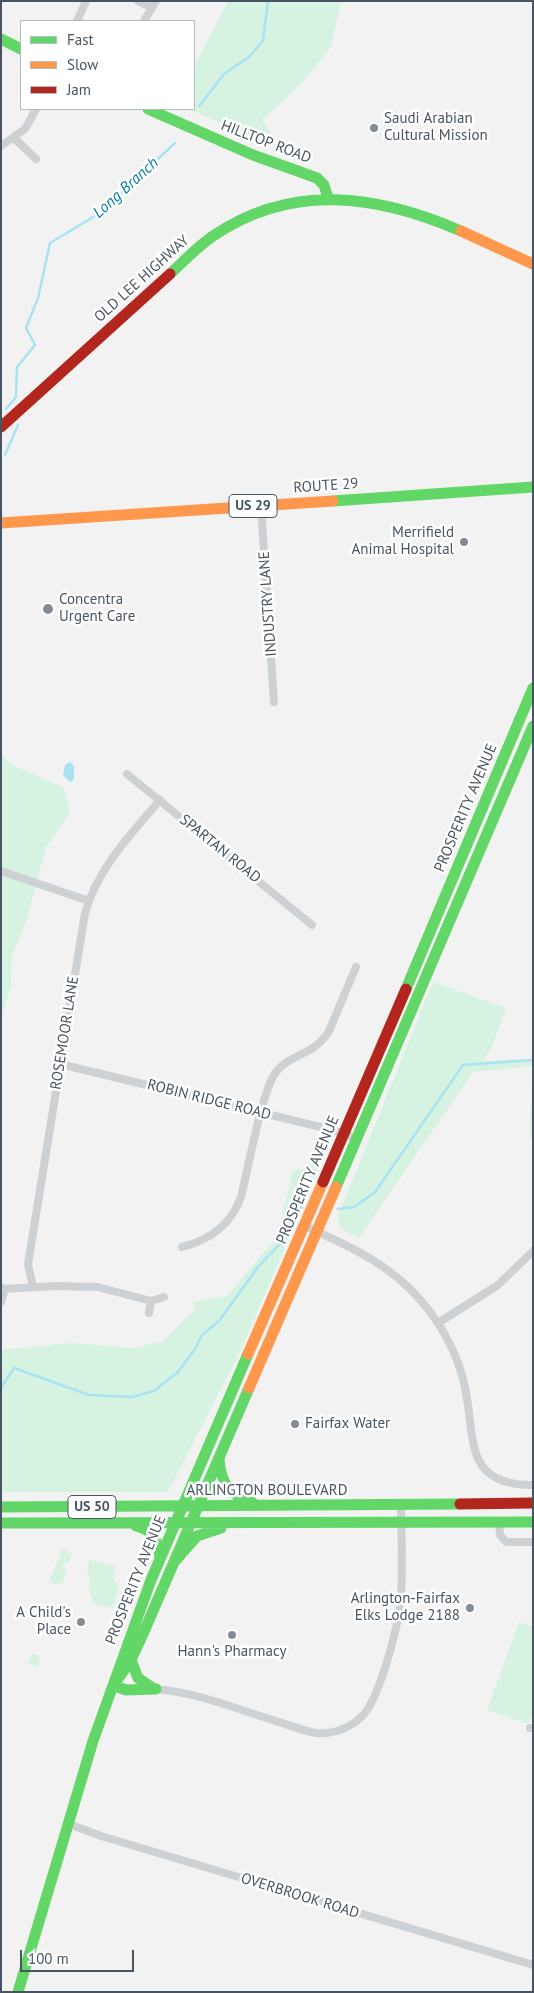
<!DOCTYPE html>
<html>
<head>
<meta charset="utf-8">
<style>
  body { margin:0 }
  #map { position:relative; width:534px; height:1993px; overflow:hidden; background:#f3f2f2; font-family:"PT Sans",sans-serif }
  canvas { display:block }
  .frame { position:absolute; inset:0; border:2px solid #475461; pointer-events:none }
  .legend { position:absolute; left:20px; top:20px; width:175px; height:90px; box-sizing:border-box; background:#fff; border:1px solid #b5bbc0; margin:0; padding:6px 9px; list-style:none; font-size:15px; color:#475461 }
  .legend li { display:flex; align-items:center; gap:10px; height:25px }
  .legend b { width:25px; border:1px solid #b5bbc0 }
  .scale { position:absolute; left:20px; top:1950px; width:114px; height:22px; box-sizing:border-box; border:2px solid #475461; border-top:0; padding-left:6px; font-size:15px; line-height:18px; white-space:nowrap; color:#475461; -webkit-text-stroke:4px #fff; paint-order:stroke }
</style>
</head>
<body>
<div id="map">
<canvas width="534" height="1993"></canvas>
<div class="frame"></div>
<ul class="legend">
<li><b style="height:6px;background:#63d668"></b>Fast</li>
<li><b style="height:6px;background:#ff974d"></b>Slow</li>
<li><b style="height:6px;background:#b3261e"></b>Jam</li>
</ul>
<div class="scale">100 m</div>
</div>
<script>
const context = document.querySelector('canvas').getContext('2d');
context.lineJoin = 'round';
function fill(path, color) {
  context.fillStyle = color;
  context.fill(path, 'evenodd');
}
function strokePath(path, color, width, dash) {
  context.strokeStyle = color;
  context.lineWidth = width;
  context.lineCap = dash ? 'butt' : 'round';
  context.setLineDash(dash || []);
  context.stroke(path);
}
function label(font, color, halo, rows, align = 'center') {
  context.font = font + ' "PT Sans",sans-serif';
  context.lineWidth = 5;
  context.setLineDash([]);
  context.textBaseline = 'middle';
  context.strokeStyle = halo;
  context.fillStyle = color;
  for (const [text, x, y, turn = 0] of rows) {
    context.save();
    context.translate(x, y);
    context.rotate((+turn || 0) * Math.PI / 180);
    context.textAlign = isNaN(turn) ? turn : align;
    if (halo) context.strokeText(text, 0, 0);
    context.fillText(text, 0, 0);
    context.restore();
  }
}
const green = new Path2D(`
  M228 1H341L331 47 301 84 262 120 270 132 268 143 188 109H194V67Z
  M1 754 12 765 63 787 70 812 46 847 27 919 12 956 11 986 1 1018Z
  M433 982 506 1008 492 1047 483 1061 533 1059V1139L530 1138 532 1066 473 1072 359 1238C348 1232 337 1230 338 1216Z
  M316 1144 328 1147 242 1348 168 1492H1V1350L70 1343 135 1348 163 1341 196 1307 191 1302 227 1296 277 1237 293 1170 310 1168Z
  M62 1549H67L66 1552 72 1554 69 1563 64 1562 62 1569 67 1571 62 1584 58 1583 57 1585 49 1582Z
  M89 1560 115 1566 113 1579 119 1585 113 1608 94 1604C89 1594 88 1586 90 1574L87 1573Z
  M519 1622 533 1627V1714L529 1724 487 1710Z
  M33 1653 40 1657 38 1667 27 1663Z`);
const water = new Path2D(`
  M70 762 74 766V779L70 782 63 775 65 765Z`);
const stream = new Path2D(`
  M199 106 224 74 249 57 263 41 268 1
  M6 409 16 397 17 367 35 345 26 328 38 298 50 243 100 213 175 143
  M5 455 18 425
  M338 1209 354 1207 375 1192 463 1065 533 1060
  M1 1388 14 1368 89 1395 132 1397 154 1391 178 1372 195 1349 202 1335 219 1321 258 1267 289 1234 290 1223 302 1206`);
const street = new Path2D(`
  M138 1 152 8
  M77 21 86 1
  M144 21 156 1
  M14 138 36 159
  M1 146 25 129 36 109
  M261 506 274 702
  M127 774 312 925
  M1 871 89 901
  M60 1064 333 1130 358 1139
  M304 1226C355 1248 400 1269 433 1316 448 1337 460 1363 465 1388 476 1437 462 1485 533 1485
  M182 1247C210 1240 231 1225 241 1197 248 1170 262 1090 276 1072 292 1052 313 1057 329 1031L356 967
  M1 1287 4 1292 1 1302
  M33 1287 28 1264 85 913C98 868 130 835 160 800
  M3 1289 56 1286 98 1287 151 1301 164 1297
  M149 1313 151 1301
  M438 1323 498 1285 533 1251
  M499 1522 500 1535 506 1542H533
  M156 1689C199 1693 236 1709 276 1721 289 1725 303 1731 316 1733 333 1735 353 1727 364 1714 380 1695 396 1633 400 1607 404 1574 401 1538 401 1505
  M530 1728H533
  M69 1824 101 1836 533 1965`);
const fast = new Path2D(`
  M1 39 21 49
  M148 109 253 155 317 178 324 185 328 198
  M170 274C184 261 197 247 213 236 292 182 378 195 461 231
  M333 501 533 487
  M406 989 533 688
  M336 1187 533 726
  M219 1458C220 1481 229 1496 252 1502
  M1 1507 460 1504
  M1 1523 533 1522
  M136 1526C153 1530 158 1541 160 1557
  M174 1562 197 1536 221 1528
  M131 1660 138 1678 154 1689
  M117 1680 131 1660 143 1634 249 1388
  M113 1685 126 1690 156 1689
  M18 1992 93 1741 151 1580 248 1354`);
const slow = new Path2D(`
  M461 231 533 264
  M1 523 333 501
  M248 1354 323 1182
  M249 1388 336 1187`);
const jam = new Path2D(`
  M1 427 170 274
  M323 1182 406 989
  M460 1504 533 1503`);
const markers = [
  [374,128,5,"#838b94"],
  [464,542,5,"#838b94"],
  [48,609,6,"#838b94"],
  [295,1424,5,"#838b94"],
  [470,1608,5,"#838b94"],
  [81,1622,5,"#838b94"],
  [232,1635,5,"#838b94"]
];
const shields = [
  [253,506,48],
  [92,1507,48]
];
const shieldNames = [
  ["US 29",253,506],
  ["US 50",92,1507]
];
const poiNames = [
  ["Saudi Arabian",384,119],
  ["Cultural Mission",384,136],
  ["Merrifield",454,533,"right"],
  ["Animal Hospital",454,550,"right"],
  ["Concentra",59,600],
  ["Urgent Care",59,617],
  ["Fairfax Water",305,1424],
  ["Arlington-Fairfax",460,1599,"right"],
  ["Elks Lodge 2188",460,1616,"right"],
  ["A Child's",71,1613,"right"],
  ["Place",71,1630,"right"],
  ["Hann's Pharmacy",232,1652,"center"]
];
const streetNames = [
  ["HILLTOP ROAD",266,142,21],
  ["OLD LEE HIGHWAY",142,279,-42],
  ["ROUTE 29",326,486,-4],
  ["INDUSTRY LANE",268,604,-94],
  ["PROSPERITY AVENUE",466,808,-67],
  ["SPARTAN ROAD",220,849,39],
  ["ROSEMOOR LANE",65,1033,-81],
  ["ROBIN RIDGE ROAD",209,1100,14],
  ["PROSPERITY AVENUE",308,1180,-67],
  ["ARLINGTON BOULEVARD",267,1491],
  ["PROSPERITY AVENUE",136,1580,-68],
  ["OVERBROOK ROAD",300,1896,17]
];
const waterNames = [
  ["Long Branch",126,188,-42]
];
fill(green, '#d6f3e1');
fill(water, '#a8e3f3');
strokePath(stream, '#a8e3f3', 2.5);
strokePath(street, '#ced1d3', 8);
strokePath(fast, '#63d668', 11);
strokePath(slow, '#ff974d', 11);
strokePath(jam, '#b3261e', 11);
for (const [x, y, r, color] of markers) {
  const dot = new Path2D();
  dot.arc(x, y, r, 0, 2 * Math.PI);
  context.fillStyle = color;
  context.fill(dot);
  strokePath(dot, '#fff', 2);
}
for (const [x, y, w] of shields) {
  const box = new Path2D();
  box.roundRect(x - w / 2, y - 11.5, w, 23, 4);
  context.fillStyle = '#fff';
  context.fill(box);
  strokePath(box, '#475461', 1);
}
label('bold 14px', '#475461', null, shieldNames);
label('15px', '#475461', '#fff', poiNames, 'left');
label('15px', '#475461', '#fff', streetNames);
label('italic 16px', '#037fa1', '#fff', waterNames);
</script>
</body>
</html>
